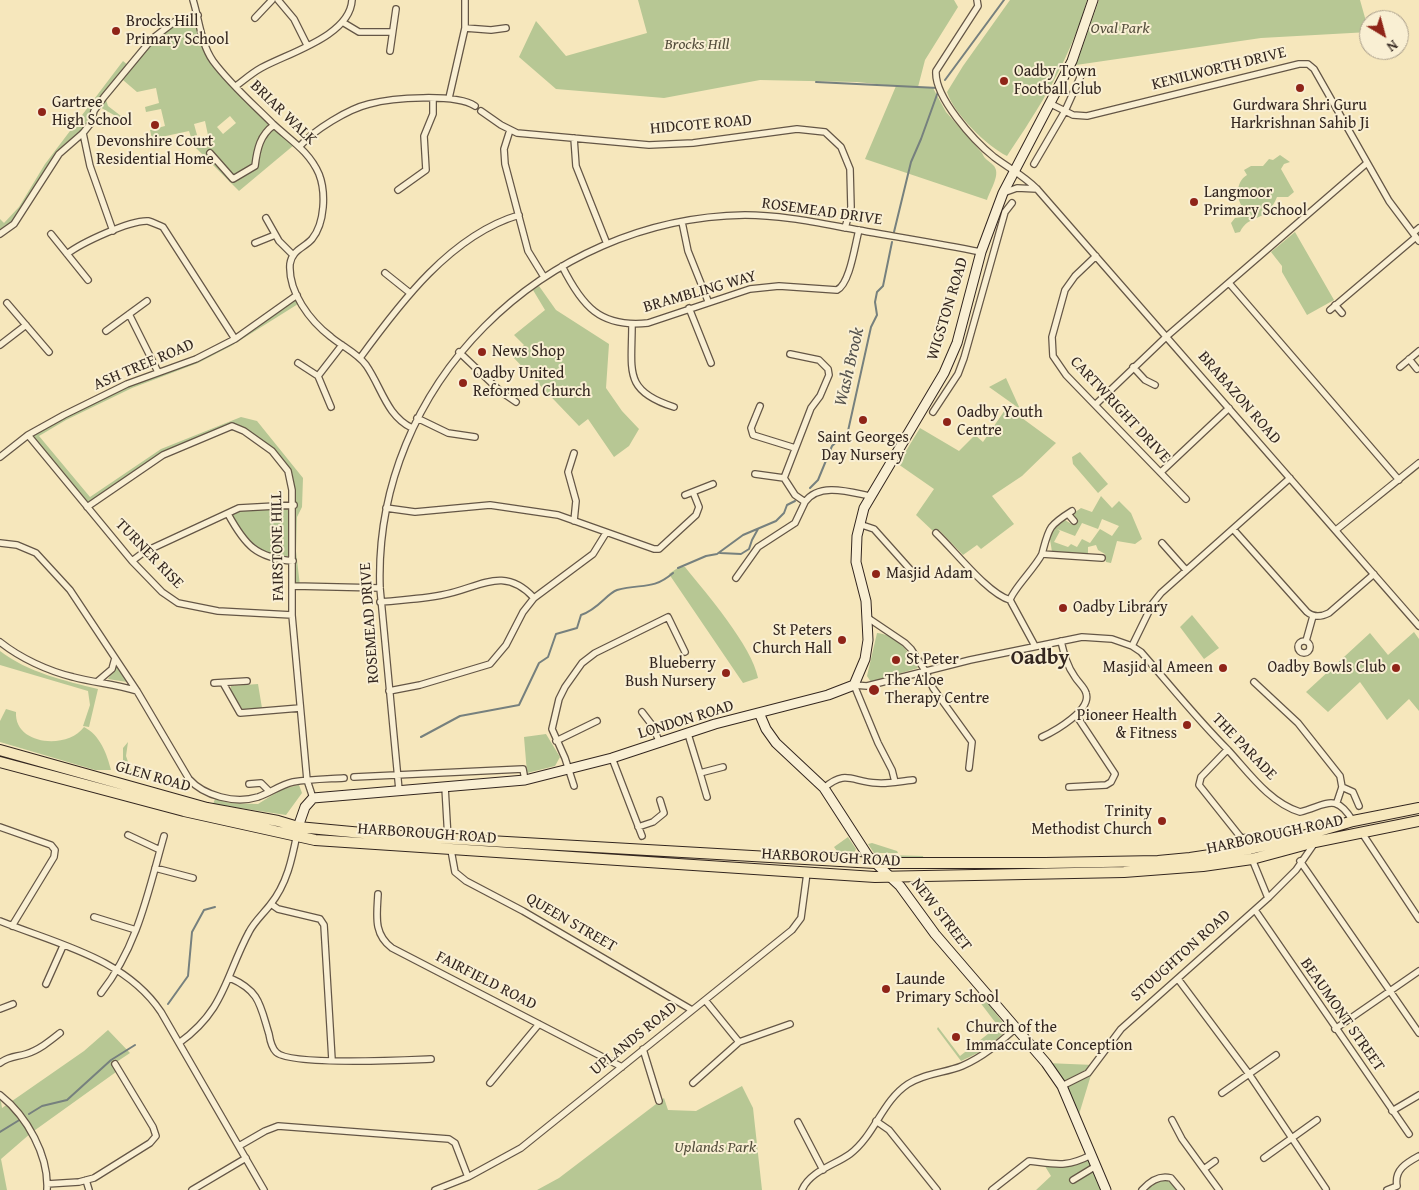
<!DOCTYPE html>
<html>
<head>
<meta charset="utf-8">
<style>
  body { margin:0 }
  #map { position:relative; width:1419px; height:1190px; overflow:hidden; background:#f6e7bc; font-family:"Gentium Book Plus",serif }
  canvas { display:block }
  .north { position:absolute; left:1359px; top:10px; width:50px; height:50px; box-sizing:border-box; background:#f9efd3; border:1px solid #aa9f8b; border-radius:50%; rotate:143deg; font-size:14px; font-weight:700; line-height:20px; text-align:center; color:#33261f }
  .north::after { content:''; display:block; margin:auto; width:18px; height:22px; background:#8f2418; clip-path:polygon(50% 0,100% 100%,50% 72%,0 100%) }
</style>
</head>
<body>
<div id="map">
<canvas width="1419" height="1190"></canvas>
<div class="north">N</div>
</div>
<script>
const context = document.querySelector('canvas').getContext('2d');
context.lineJoin = 'round';
function fill(path, color) {
  context.fillStyle = color;
  context.fill(path, 'evenodd');
}
function strokePath(path, color, width, dash) {
  context.strokeStyle = color;
  context.lineWidth = width;
  context.lineCap = dash ? 'butt' : 'round';
  context.setLineDash(dash || []);
  context.stroke(path);
}
function label(font, color, halo, rows, align = 'center') {
  context.font = font + ' "Gentium Book Plus",serif';
  context.lineWidth = 4;
  context.setLineDash([]);
  context.textBaseline = 'middle';
  context.strokeStyle = halo;
  context.fillStyle = color;
  for (const [text, x, y, turn = 0] of rows) {
    context.save();
    context.translate(x, y);
    context.rotate((+turn || 0) * Math.PI / 180);
    context.textAlign = isNaN(turn) ? turn : align;
    if (halo) context.strokeText(text, 0, 0);
    context.fillText(text, 0, 0);
    context.restore();
  }
}
const green = new Path2D(`
  M638 0H954L958 7 925 60 918 87 933 88 946 112 982 153C985 160 988 160 993 165 1002 173 990 190 987 200L865 159 896 86 857 82 760 80 664 98 556 89 519 57 536 21 566 56 647 33Z
  M1010 0H1087C1071 58 1040 107 1007 156 987 146 954 114 947 92L963 66Z
  M1099 0H1360L1369 32 1261 38 1076 65Z
  M198 15 212 59 294 145 239 191 194 146 198 142 209 140 205 121 194 124 197 135 191 137 189 131 152 139 150 130 165 126 161 109 146 112 145 107 159 103 156 88 137 92 123 80 106 100 108 106 121 116V119L98 106C88 132 77 134 60 154 38 179 28 214 0 234V219L4 223 19 207 45 164 123 61 129 66 161 29ZM230 116 236 123 223 134 217 127Z
  M1280 155 1290 162 1284 164 1281 169 1294 192 1288 197H1277C1266 224 1249 213 1240 232L1235 233 1231 223 1235 218 1242 217 1244 209C1236 200 1235 182 1247 175L1244 170 1251 166H1263L1269 159 1273 160Z
  M1295 232 1334 300 1307 315 1282 272V266L1271 252Z
  M539 286 556 310 609 344 606 388 622 411 639 429 629 446 614 457 588 419 579 426 512 356 524 345 514 335 545 310 533 290Z
  M297 295 298 304 231 346 198 363 132 388 66 420 39 436 90 497 161 449 241 417 257 421 303 478 302 507 297 517 296 551 300 586H294L293 561C255 558 247 543 228 514L239 508 293 505 288 471 272 451 232 426 163 455 87 507 28 435 127 384 196 359 235 339Z
  M1006 378 1020 409 989 387Z
  M1007 407 1056 443 1022 476 992 496 1014 524 981 549 977 545 963 555 939 530 935 533 916 515 934 489 898 464 920 428 959 451 975 435 983 442Z
  M1080 452 1108 484 1098 493 1073 464 1072 457Z
  M1101 496 1112 508 1119 501 1131 513 1142 539 1135 544 1117 541 1111 563 1106 562 1105 554 1098 550 1096 545 1088 547V554L1068 555 1052 552 1049 533 1065 520 1073 525 1075 520 1074 513 1081 508 1092 512ZM1102 519 1119 526 1112 536 1100 529 1090 543 1082 539 1077 547 1071 544 1068 547 1054 542 1060 531 1057 529 1075 536 1082 523 1098 529Z
  M679 567H685C706 593 752 646 758 678L743 683 669 574Z
  M1192 615 1219 648 1204 659 1180 627Z
  M1414 632 1419 639V711L1409 699 1387 720 1360 682 1328 712 1306 692 1370 633 1388 655Z
  M877 633C898 635 908 651 918 668L871 682 867 676Z
  M0 651C27 672 65 681 98 689L89 727 83 726 90 705 88 691 0 665Z
  M117 665 128 681 127 682 108 679Z
  M258 684 262 708 243 710 230 691 231 686Z
  M6 709 16 712C14 745 67 750 84 727 100 735 107 754 111 770H95L0 742V721Z
  M546 734 560 757 555 766 527 773 524 737Z
  M128 742 126 756 133 776 125 768 123 769V748Z
  M299 785 302 793 286 815 213 804 215 799 230 803 258 804 282 789Z
  M848 837 856 849 853 856 828 855V853L837 851 834 847Z
  M872 843 897 851 898 853H874L868 844Z
  M886 855 923 856 924 861 879 859 873 856Z
  M984 998 1008 1029 986 1049 961 1061 937 1029 938 1027 960 1056 998 1026 979 1001Z
  M108 1030 130 1053 112 1065 116 1072 31 1133 1 1159 7 1190H0V1095L2 1108 84 1051Z
  M1046 1063 1094 1065 1077 1121Z
  M742 1086 753 1108 762 1190H537L559 1178 664 1098 668 1110 696 1111Z
  M1091 1155 1106 1190H1036L1051 1176 1043 1163 1060 1166Z
  M1159 1181H1168L1179 1190H1144Z`);
const stream = new Path2D(`
  M945 80 1004 0
  M816 82 938 88
  M894 232 911 162 921 139 939 89
  M810 488 818 480 832 446 848 431 871 327 877 315 875 302 877 292 883 286 892 242
  M720 553 741 554 749 549 752 540 758 529
  M678 568 706 556 717 554 743 535 776 521 784 513 787 505 795 501
  M421 737 460 716 519 705 539 663 548 657 556 634 577 628 581 615C599 609 606 594 617 590 641 583 652 591 673 573
  M168 1004 188 976 192 932 204 910 215 907
  M29 1114 42 1106 67 1100 111 1060 135 1045
  M0 1132 21 1119`);
const minor = new Path2D(`
  M193 0C199 19 201 44 213 61 230 84 253 104 273 124 290 140 309 151 319 174 326 192 325 223 312 239 304 248 292 250 290 264 288 292 310 321 331 337 343 347 357 353 366 365 382 388 386 415 412 428
  M278 0 294 19 307 45
  M977 0 978 6 936 71C934 97 974 141 994 157 1010 169 1023 175 1037 189L1419 626
  M255 18 272 0
  M344 23 359 32H392
  M465 28 491 30 506 28
  M390 51 396 9
  M236 86C244 80 252 73 261 68 288 53 350 36 352 0
  M449 98 465 28V0
  M1051 104 1073 115 1087 116 1299 64H1308L1314 69 1389 201 1419 241
  M481 111 501 125 517 133 649 145 693 143 797 129 825 132 841 147 850 169 851 207 845 228
  M510 130 504 149 505 164 528 251 544 277
  M83 133 90 166 113 231
  M574 138 576 166 607 244
  M300 146C314 130 348 109 369 104 392 98 455 93 475 106
  M210 153 233 179 255 166C257 149 260 135 274 125
  M1034 164 1065 111 1083 71
  M398 190 426 170 424 136 433 114V98
  M1003 193 1017 188 1037 189
  M266 218 279 241 293 255
  M682 222 688 251 708 301
  M1413 233 1419 228
  M0 234 14 224 59 154 83 133 91 123 94 111 104 97 152 39 174 22 198 15
  M51 234 88 280
  M255 243 275 235
  M67 254C81 243 130 220 148 221 152 222 158 225 163 227L235 339
  M1096 256 1075 276 1065 290 1052 337 1053 356 1066 375 1186 499
  M562 266C582 306 600 328 648 323L750 289 779 286 837 290C850 284 855 244 859 230
  M385 273 410 293
  M1229 283 1399 480
  M7 303 49 352
  M1335 305 1342 313
  M689 308 711 363
  M1330 310 1416 237
  M129 314 158 372
  M632 324C632 371 623 391 674 407
  M106 331 147 301
  M0 345 26 325
  M459 352 500 391 516 402
  M790 354 819 360 828 369 829 375 820 396 811 408 784 478 795 495 805 502C819 482 850 492 870 496
  M360 358C400 303 451 235 519 215
  M1409 359 1417 369
  M298 363 318 376 342 345
  M1133 367 1145 380 1155 385
  M1400 367 1419 351
  M318 376 331 407
  M1095 405 1166 337 1367 163
  M760 406 751 428 753 435 795 448
  M933 412 958 374 964 358 1005 212 1012 203
  M417 418 448 433 475 437
  M28 435 132 561 162 592 178 603 218 611 292 615
  M0 457 28 435 64 415 127 384 196 359 235 339 297 295
  M1161 472 1229 408
  M755 474 784 478
  M685 495 713 484
  M87 507 163 455 232 426 244 431 272 451 288 471 292 490V615L307 780 313 798
  M386 508 415 512 490 505 558 515 654 549H659L696 515 699 507 693 492
  M228 514C245 545 256 558 293 561
  M1068 514 1074 521
  M574 521 576 501 568 472 574 453
  M859 524 874 529 916 576
  M1233 529 1307 612C1314 618 1321 617 1329 613L1374 574
  M1336 530 1419 463
  M936 533C955 551 988 594 1010 600L1035 646
  M0 543 17 545 36 553 70 590 137 691 189 779C204 796 235 804 258 797 270 793 280 785 293 782 310 779 327 779 344 778
  M1162 543 1186 570
  M1042 554C1049 528 1048 526 1072 511
  M132 561 144 552 239 508 294 505
  M736 578 758 547 795 523 805 502
  M294 586 380 588
  M1010 600C1013 589 1035 568 1042 554L1102 558
  M380 602C401 600 422 599 442 595 478 589 503 564 534 598
  M868 618 905 643 911 649 926 672 933 688 972 742 969 768
  M1298 647a6 6 0 1 1 12 0a6 6 0 1 1-12 0Z
  M1306 641 1313 616
  M0 642C20 658 48 671 73 677 95 683 116 684 137 691
  M1132 646 1153 603 1161 593 1290 478
  M98 681 112 669 115 658
  M1254 682 1298 723 1340 776 1342 787 1337 802
  M214 683 247 681
  M223 683 240 713 300 708
  M389 691 420 685 490 664 506 645 523 612 534 598 593 554 606 533
  M642 712 652 725 660 743
  M688 734 700 773 723 767
  M1042 737C1055 731 1092 710 1086 693 1085 688 1078 682 1075 677 1067 666 1064 654 1061 641
  M556 741 597 721
  M1227 750 1201 777 1199 785 1250 849
  M612 758 642 836
  M700 773 707 797
  M354 777 523 769 525 780
  M895 782 892 770 878 743 854 685 867 686 970 660 1082 637 1112 639 1132 646 1141 652C1170 685 1197 719 1228 750 1249 773 1270 803 1300 812 1327 805 1335 792 1353 821
  M249 784 261 783 269 791
  M574 786 565 758 552 729 559 699 565 687 582 663 595 653 668 617 685 652
  M445 787 448 839
  M1069 787 1106 785 1111 782 1115 774 1076 715
  M1342 787 1353 792 1359 806
  M824 788C846 769 852 782 877 783 889 784 901 781 913 780
  M399 790 380 588C373 385 544 218 745 215 779 215 814 222 847 228 891 236 936 243 981 252
  M0 827 51 845 55 850 54 857 12 926
  M638 827 653 822 664 813 660 800
  M1362 833 1419 919
  M128 835 160 850
  M1241 838 1290 834 1296 836
  M451 850 455 872 466 881 523 911 692 1010
  M1252 859 1268 898
  M1300 861 1419 1033
  M155 868 193 878
  M378 894C377 915 373 934 392 948L622 1067
  M271 904 278 909 320 919 324 925 332 1060
  M1255 910 1409 1134
  M94 917 136 930
  M0 921C57 944 125 958 161 1012L264 1190
  M230 978C260 991 260 1005 269 1034 270 1040 271 1047 276 1052 288 1066 407 1060 431 1059
  M1178 979 1249 1074 1326 1189
  M46 984 63 946
  M101 993C138 946 148 892 164 836
  M705 1000 739 1042
  M0 1009 13 1004
  M1335 1029 1419 971
  M179 1043C225 1010 225 977 249 932 254 922 263 914 270 905 287 884 292 859 297 834
  M643 1049 659 1101
  M0 1063C9 1056 16 1057 26 1054 39 1050 50 1041 60 1033
  M490 1083 539 1024
  M693 1083 739 1042 790 1024
  M1062 1086 1088 1073 1121 1029 1268 898 1296 870 1314 844
  M1222 1093 1276 1055
  M0 1095C27 1116 49 1156 47 1190
  M1392 1111 1419 1095
  M1172 1120 1182 1139 1219 1190
  M876 1121 889 1130 937 1190
  M798 1122 823 1170
  M239 1146 265 1131 278 1126 449 1139 455 1143 468 1177
  M1264 1158 1317 1120
  M1204 1169 1215 1161
  M86 1180 89 1190
  M1073 1180 1096 1166
  M47 1184 79 1182 94 1178 150 1143 156 1136 153 1127 115 1064
  M192 1190 246 1158
  M435 1190 468 1177 521 1148 792 930 801 918 807 873
  M802 1190C810 1171 835 1165 850 1154 875 1135 882 1101 908 1084 925 1073 945 1073 962 1066 983 1057 999 1043 1016 1028
  M992 1190 1029 1161C1056 1164 1066 1168 1091 1155
  M1142 1190C1150 1181 1160 1175 1171 1178L1181 1190
  M1387 1190 1397 1186C1394 1170 1406 1163 1419 1156`);
const secondary = new Path2D(`
  M760 715 766 729 776 743 824 788 868 856 900 886 935 934 1046 1063 1062 1086 1106 1190
  M298 827 305 807 313 798 525 780 612 758 715 724 828 695 854 685 865 659 868 640 866 601 856 562 857 536 864 508 944 373 957 343 981 252 1003 193 1072 61 1093 0`);
const trunk = new Path2D(`
  M0 750 207 808 278 821 298 827 384 835 875 863H1045L1158 861 1190 858 1250 849 1299 837 1353 821 1419 808
  M0 762 184 811 315 840 875 877 1124 872 1203 866 1252 859 1315 842 1419 821`);
const markers = [
  [116,31,5,"#8f2418"],
  [1004,81,5,"#8f2418"],
  [1300,88,5,"#8f2418"],
  [42,112,5,"#8f2418"],
  [155,125,5,"#8f2418"],
  [1194,202,5,"#8f2418"],
  [482,352,5,"#8f2418"],
  [463,383,5,"#8f2418"],
  [863,420,5,"#8f2418"],
  [947,422,5,"#8f2418"],
  [876,574,5,"#8f2418"],
  [1063,608,5,"#8f2418"],
  [842,640,5,"#8f2418"],
  [896,660,5,"#8f2418"],
  [1223,668,5,"#8f2418"],
  [1396,668,5,"#8f2418"],
  [726,673,5,"#8f2418"],
  [874,690,6,"#8f2418"],
  [1187,725,5,"#8f2418"],
  [1162,821,5,"#8f2418"],
  [886,989,5,"#8f2418"],
  [956,1037,5,"#8f2418"]
];
const poiNames = [
  ["Brocks Hill",126,22],
  ["Primary School",126,40],
  ["Oadby Town",1014,72],
  ["Football Club",1014,90],
  ["Gartree",52,103],
  ["High School",52,121],
  ["Gurdwara Shri Guru",1300,106,"center"],
  ["Harkrishnan Sahib Ji",1300,124,"center"],
  ["Devonshire Court",155,142,"center"],
  ["Residential Home",155,160,"center"],
  ["Langmoor",1204,193],
  ["Primary School",1204,211],
  ["News Shop",492,352],
  ["Oadby United",473,374],
  ["Reformed Church",473,392],
  ["Oadby Youth",957,413],
  ["Centre",957,431],
  ["Saint Georges",863,438,"center"],
  ["Day Nursery",863,456,"center"],
  ["Masjid Adam",886,574],
  ["Oadby Library",1073,608],
  ["St Peters",832,631,"right"],
  ["Church Hall",832,649,"right"],
  ["St Peter",906,660],
  ["Blueberry",716,664,"right"],
  ["Bush Nursery",716,682,"right"],
  ["Masjid al Ameen",1213,668,"right"],
  ["Oadby Bowls Club",1386,668,"right"],
  ["The Aloe",885,681],
  ["Therapy Centre",885,699],
  ["Pioneer Health",1177,716,"right"],
  ["& Fitness",1177,734,"right"],
  ["Trinity",1152,812,"right"],
  ["Methodist Church",1152,830,"right"],
  ["Launde",896,980],
  ["Primary School",896,998],
  ["Church of the",966,1028],
  ["Immacculate Conception",966,1046]
];
const parkNames = [
  ["Oval Park",1120,29],
  ["Brocks Hill",697,45],
  ["Uplands Park",715,1148]
];
const streetNames = [
  ["KENILWORTH DRIVE",1219,69,-14],
  ["BRIAR WALK",283,113,44],
  ["HIDCOTE ROAD",701,125,-5],
  ["ROSEMEAD DRIVE",822,212,8],
  ["BRAMBLING WAY",700,292,-16],
  ["WIGSTON ROAD",948,309,-73],
  ["ASH TREE ROAD",144,365,-23],
  ["BRABAZON ROAD",1239,398,49],
  ["CARTWRIGHT DRIVE",1120,410,47],
  ["FAIRSTONE HILL",278,546,-91],
  ["TURNER RISE",149,554,46],
  ["ROSEMEAD DRIVE",370,623,-94],
  ["LONDON ROAD",686,720,-17],
  ["THE PARADE",1244,747,46],
  ["GLEN ROAD",153,777,16],
  ["HARBOROUGH ROAD",427,834,4],
  ["HARBOROUGH ROAD",1275,835,-12],
  ["HARBOROUGH ROAD",831,858,3],
  ["NEW STREET",941,915,52],
  ["QUEEN STREET",571,923,30],
  ["STOUGHTON ROAD",1181,956,-42],
  ["FAIRFIELD ROAD",486,981,27],
  ["BEAUMONT STREET",1342,1015,55],
  ["UPLANDS ROAD",634,1039,-39]
];
const waterNames = [
  ["Wash Brook",850,367,-77]
];
const districtNames = [
  ["Oadby",1040,659]
];
fill(green, '#b7c794');
strokePath(stream, '#76807e', 2);
strokePath(minor, '#645646', 8);
strokePath(secondary, '#33261f', 11);
strokePath(trunk, '#33261f', 12);
strokePath(minor, '#f9efd3', 5.5);
strokePath(secondary, '#f9efd3', 9);
strokePath(trunk, '#f6e7bc', 10);
for (const [x, y, r, color] of markers) {
  const dot = new Path2D();
  dot.arc(x, y, r, 0, 2 * Math.PI);
  context.fillStyle = color;
  context.fill(dot);
  strokePath(dot, '#f9efd3', 2);
}
label('16px', '#33261f', '#f9efd3', poiNames, 'left');
label('italic 16px', '#544e3c', '#f9efd3', parkNames);
label('16px', '#33261f', '#f9efd3', streetNames);
label('italic 18px', '#55534e', '#f9efd3', waterNames);
label('bold 21px', '#33261f', '#f9efd3', districtNames);
</script>
</body>
</html>
